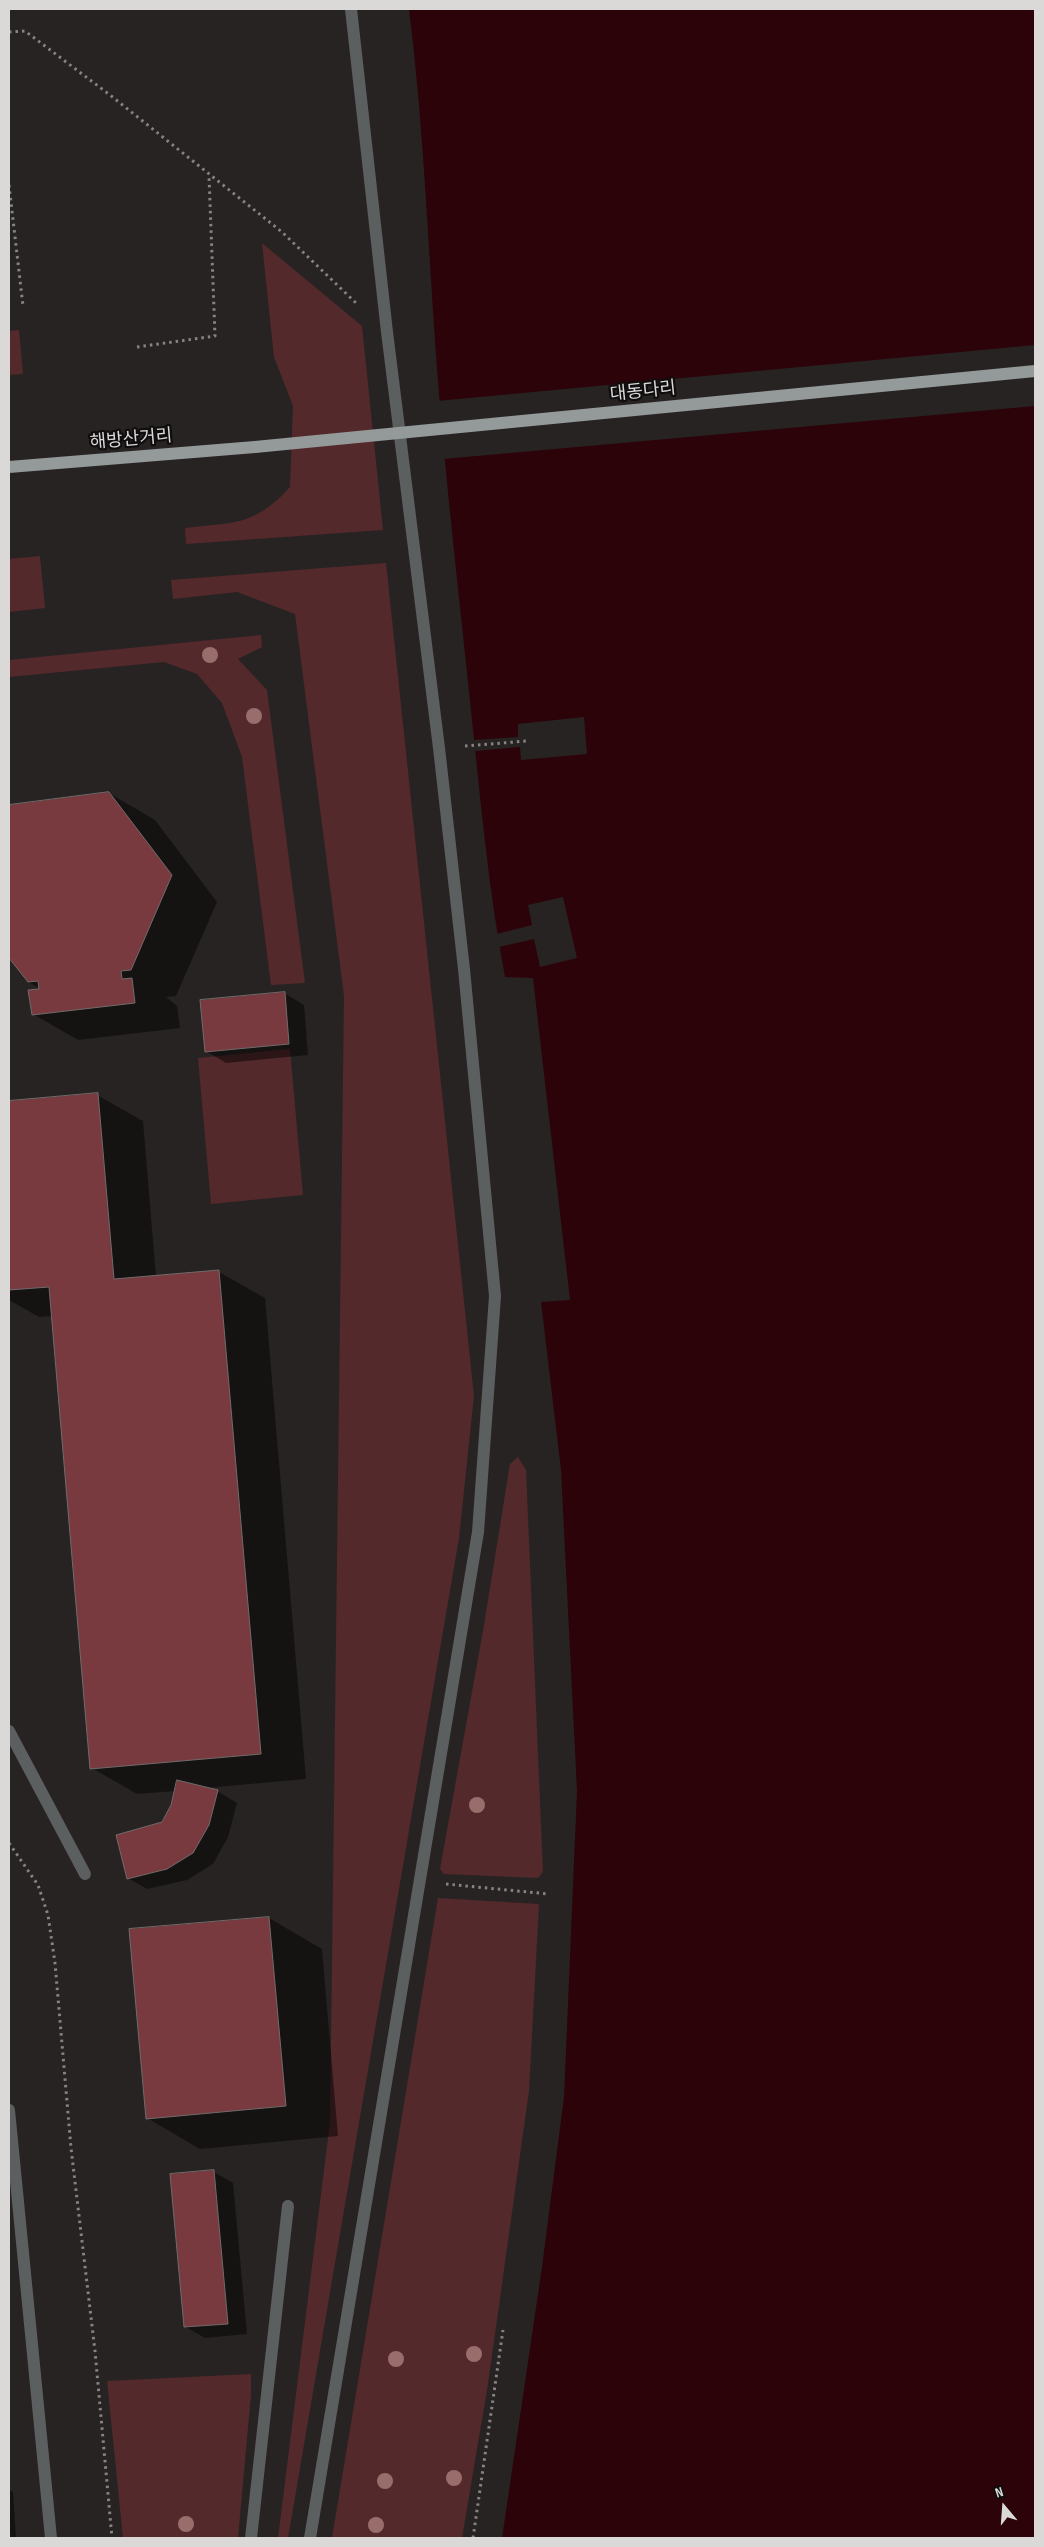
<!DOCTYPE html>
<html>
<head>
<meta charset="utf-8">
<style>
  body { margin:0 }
  #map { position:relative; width:1044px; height:2547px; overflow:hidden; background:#282323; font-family:"Sofia Sans Condensed",sans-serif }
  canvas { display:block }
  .frame { position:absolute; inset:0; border:10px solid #dbd8d8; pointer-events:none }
  .north { position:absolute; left:979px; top:2482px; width:50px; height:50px; -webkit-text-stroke:4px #0f0d0d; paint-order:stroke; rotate:342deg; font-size:14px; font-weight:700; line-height:20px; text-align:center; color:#dbd8d8 }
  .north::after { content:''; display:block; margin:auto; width:18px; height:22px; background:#dbd8d8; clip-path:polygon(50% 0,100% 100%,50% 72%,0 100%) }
</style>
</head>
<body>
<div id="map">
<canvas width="1044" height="2547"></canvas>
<div class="frame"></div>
<div class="north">N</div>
</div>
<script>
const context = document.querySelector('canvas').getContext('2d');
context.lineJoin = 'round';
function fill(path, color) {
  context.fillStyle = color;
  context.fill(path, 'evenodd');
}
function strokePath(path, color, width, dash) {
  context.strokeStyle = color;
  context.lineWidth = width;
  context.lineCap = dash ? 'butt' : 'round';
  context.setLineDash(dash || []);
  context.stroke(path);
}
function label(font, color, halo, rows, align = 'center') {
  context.font = font + ' "Sofia Sans Condensed","Noto Sans KR",sans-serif';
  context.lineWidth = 4.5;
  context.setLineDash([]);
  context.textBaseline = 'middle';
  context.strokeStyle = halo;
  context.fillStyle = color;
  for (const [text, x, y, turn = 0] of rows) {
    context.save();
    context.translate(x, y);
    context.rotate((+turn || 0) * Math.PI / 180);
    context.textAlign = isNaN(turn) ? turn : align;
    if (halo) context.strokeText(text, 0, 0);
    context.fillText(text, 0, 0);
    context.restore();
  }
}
const green = new Path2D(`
  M262 243 362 326 383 530 186 544 185 528C236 522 254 526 290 487L293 406 274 357Z
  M19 330 23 374 9 375V331Z
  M40 556 45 608 9 612V559Z
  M386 563 474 1396 459 1538 288 2538H278L330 2122 344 996 295 614 237 592 173 599 171 580Z
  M261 635 262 647 238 659 267 690 305 983 271 985 242 757 222 703 197 674 164 662 9 677V660Z
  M290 1049 303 1195 211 1204 198 1058Z
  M518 1457 526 1470 543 1872 538 1878 444 1874 440 1869 483 1631 510 1464Z
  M438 1898 539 1904 529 2091 488 2384 462 2538H332Z
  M251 2374V2395L238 2538H123L107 2381Z`);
const water = new Path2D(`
  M409 9H1035V2538H502L542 2267 564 2097 577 1791 561 1470 541 1302 570 1300 533 978 505 977C489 892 481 806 472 720 460 603 446 486 437 369 428 249 424 129 409 9Z`);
const pier = new Path2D(`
  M1035 345V406L443 459 437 401Z
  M584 717 587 754 521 760 520 747 475 751 474 740 518 737V724Z
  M563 897 577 958 540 967 534 939 499 947 497 934 532 925 528 905Z`);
const shadow = new Path2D(`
  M109 793 155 820 217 902 176 996 166 997 177 1006 180 1028 78 1040 33 1014 43 990 28 982 9 955V806Z
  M284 993 304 1005 308 1055 226 1063 206 1051Z
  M97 1095 143 1121 156 1277 219 1272 265 1298 306 1779 206 1788 217 1791 237 1803 228 1837 213 1864 187 1880 147 1889 128 1878 172 1805 176 1791 137 1794 92 1768 53 1316 39 1317 9 1300V1102Z
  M269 1918 322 1949 338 2136 200 2149 147 2118Z
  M214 2172 233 2183 247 2334 205 2338 186 2327Z
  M9 2490 13 2492 16 2538H9Z`);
const building = new Path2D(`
  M109 792 172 875 131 970 121 971 122 979 132 978 135 1003 32 1015 28 990 39 989 38 981 28 982 9 958V805Z
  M285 992 289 1044 205 1052 200 1000Z
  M98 1093 114 1279 219 1270 261 1754 90 1769 49 1287 9 1290V1101Z
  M177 1780 218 1790 209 1825 193 1853 167 1869 127 1879 116 1835 162 1822 171 1805Z
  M269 1917 286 2106 146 2119 129 1929Z
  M214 2170 228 2324 184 2327 170 2174Z`);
const path = new Path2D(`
  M9 32 25 31 110 95 282 232 356 303
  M9 185 23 306
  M137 347 215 336 209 176
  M465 746 527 741
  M9 1843 38 1885 48 1915 55 1963 71 2148 95 2351 112 2538
  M446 1884 549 1894
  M473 2538 503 2330`);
const service = new Path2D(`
  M9 1731 85 1874
  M251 2538 288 2206`);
const minor = new Path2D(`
  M310 2538 478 1532 495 1296 464 969 439 748 387 332 351 9`);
const tertiary = new Path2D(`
  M9 2110 51 2538`);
const primary = new Path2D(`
  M9 467 255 447`);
const primaryBridge = new Path2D(`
  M255 447 1035 371`);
const trees = [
  [210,655],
  [254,716],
  [477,1805],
  [474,2354],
  [396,2359],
  [454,2478],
  [385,2481],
  [186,2524],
  [376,2525]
];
const streetNames = [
  ["대동다리",643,392,-6],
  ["해방산거리",131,440,-5]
];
fill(green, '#53292b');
fill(water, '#2c0308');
fill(pier, '#282323');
fill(shadow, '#0007');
fill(building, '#783a3e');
strokePath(building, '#706b6b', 1);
strokePath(path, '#878383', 3, [2.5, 4]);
strokePath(service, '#5c5f5f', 12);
strokePath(minor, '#5c5f5f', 12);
strokePath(tertiary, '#5c5f5f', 12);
strokePath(primary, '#94999a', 12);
strokePath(primaryBridge, '#94999a', 12);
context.fillStyle = '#9a6d6d';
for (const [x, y] of trees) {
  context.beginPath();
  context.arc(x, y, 8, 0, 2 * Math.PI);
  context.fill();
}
label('18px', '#dbd8d8', '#0f0d0d', streetNames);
</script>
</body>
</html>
